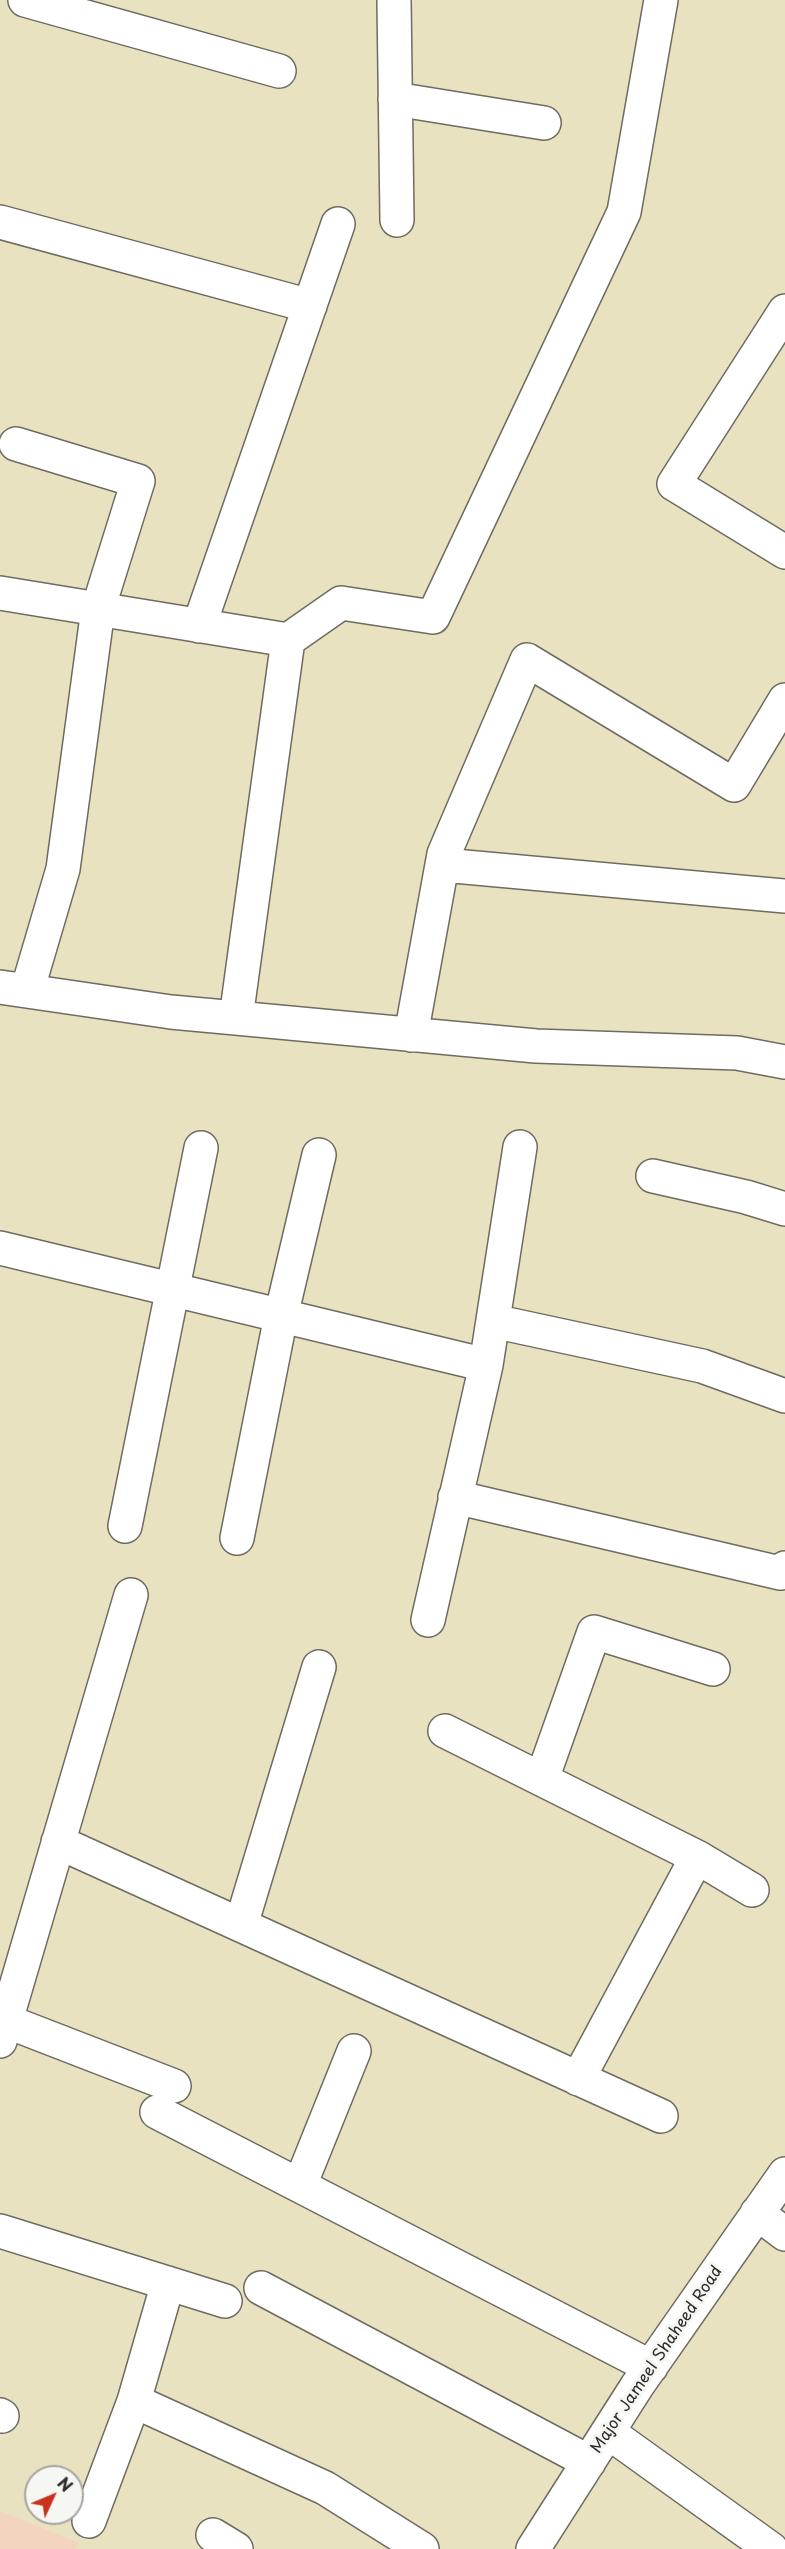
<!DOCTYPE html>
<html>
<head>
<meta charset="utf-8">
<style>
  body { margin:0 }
  #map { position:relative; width:785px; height:2549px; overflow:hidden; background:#e9e2c1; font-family:"Playpen Sans",sans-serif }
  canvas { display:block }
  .north { position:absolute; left:24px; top:2465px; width:60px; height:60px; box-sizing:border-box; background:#f6f6f2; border:2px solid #a5a5a2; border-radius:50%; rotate:46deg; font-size:16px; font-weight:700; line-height:24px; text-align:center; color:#2b2b2b }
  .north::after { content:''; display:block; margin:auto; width:21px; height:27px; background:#c8321e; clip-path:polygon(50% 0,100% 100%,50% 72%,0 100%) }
</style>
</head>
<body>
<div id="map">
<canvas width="785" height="2549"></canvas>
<div class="north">N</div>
</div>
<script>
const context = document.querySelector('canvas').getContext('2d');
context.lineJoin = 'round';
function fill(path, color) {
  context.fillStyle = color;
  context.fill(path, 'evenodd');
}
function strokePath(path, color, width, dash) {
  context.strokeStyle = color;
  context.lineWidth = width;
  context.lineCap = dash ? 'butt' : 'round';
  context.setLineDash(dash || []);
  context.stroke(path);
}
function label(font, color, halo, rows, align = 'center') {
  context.font = font + ' "Playpen Sans",sans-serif';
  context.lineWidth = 6;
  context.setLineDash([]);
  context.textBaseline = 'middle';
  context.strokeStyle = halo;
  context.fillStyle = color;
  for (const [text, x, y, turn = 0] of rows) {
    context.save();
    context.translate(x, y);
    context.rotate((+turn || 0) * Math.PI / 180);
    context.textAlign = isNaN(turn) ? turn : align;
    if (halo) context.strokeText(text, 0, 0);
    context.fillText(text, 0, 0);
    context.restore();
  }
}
const built = new Path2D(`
  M0 2511 79 2543 75 2549H0Z`);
const minor = new Path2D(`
  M25 0 279 71
  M394 0 397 220
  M395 99 544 123
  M0 222 310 306
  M785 311 674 484 785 552
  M16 444 138 481 98 609 63 869 27 991
  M0 593 288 640
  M199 626 338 224
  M443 865 785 896
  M0 987 171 1012 236 1018 536 1046 737 1053 785 1062
  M236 1018 288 640 341 603 433 617 624 212 661 0
  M411 1035 444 854 527 660 734 785 785 700
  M653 1176 746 1197 785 1209
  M0 1248 486 1365
  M493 1321 702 1366 785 1396
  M455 1497 780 1573 785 1568
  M125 1526 201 1148
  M237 1538 281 1316 319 1155
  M428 1620 486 1365 520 1147
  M445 1731 697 1857
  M542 1779 594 1632 713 1669
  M58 1842 661 2116
  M241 1925 319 1667
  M6 2021 174 2086
  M0 2041 131 1595
  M578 2079 697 1857 752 1890
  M157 2112 651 2367
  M300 2185 354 2051
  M757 2213 785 2234
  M0 2231 225 2301
  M261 2288 589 2462
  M134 2401 325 2488 422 2549
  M0 2415 2 2416
  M608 2432 771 2549
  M89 2521 134 2401 168 2283
  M213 2535 236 2549
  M533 2549 637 2386 785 2174`);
const streetNames = [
  ["Major Jameel Shaheed Road",657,2360,-56]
];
fill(built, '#f3d4be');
strokePath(minor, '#6e6b60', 36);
strokePath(minor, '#fff', 33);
label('16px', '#2b2b2b', '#f6f6f2', streetNames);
</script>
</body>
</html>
